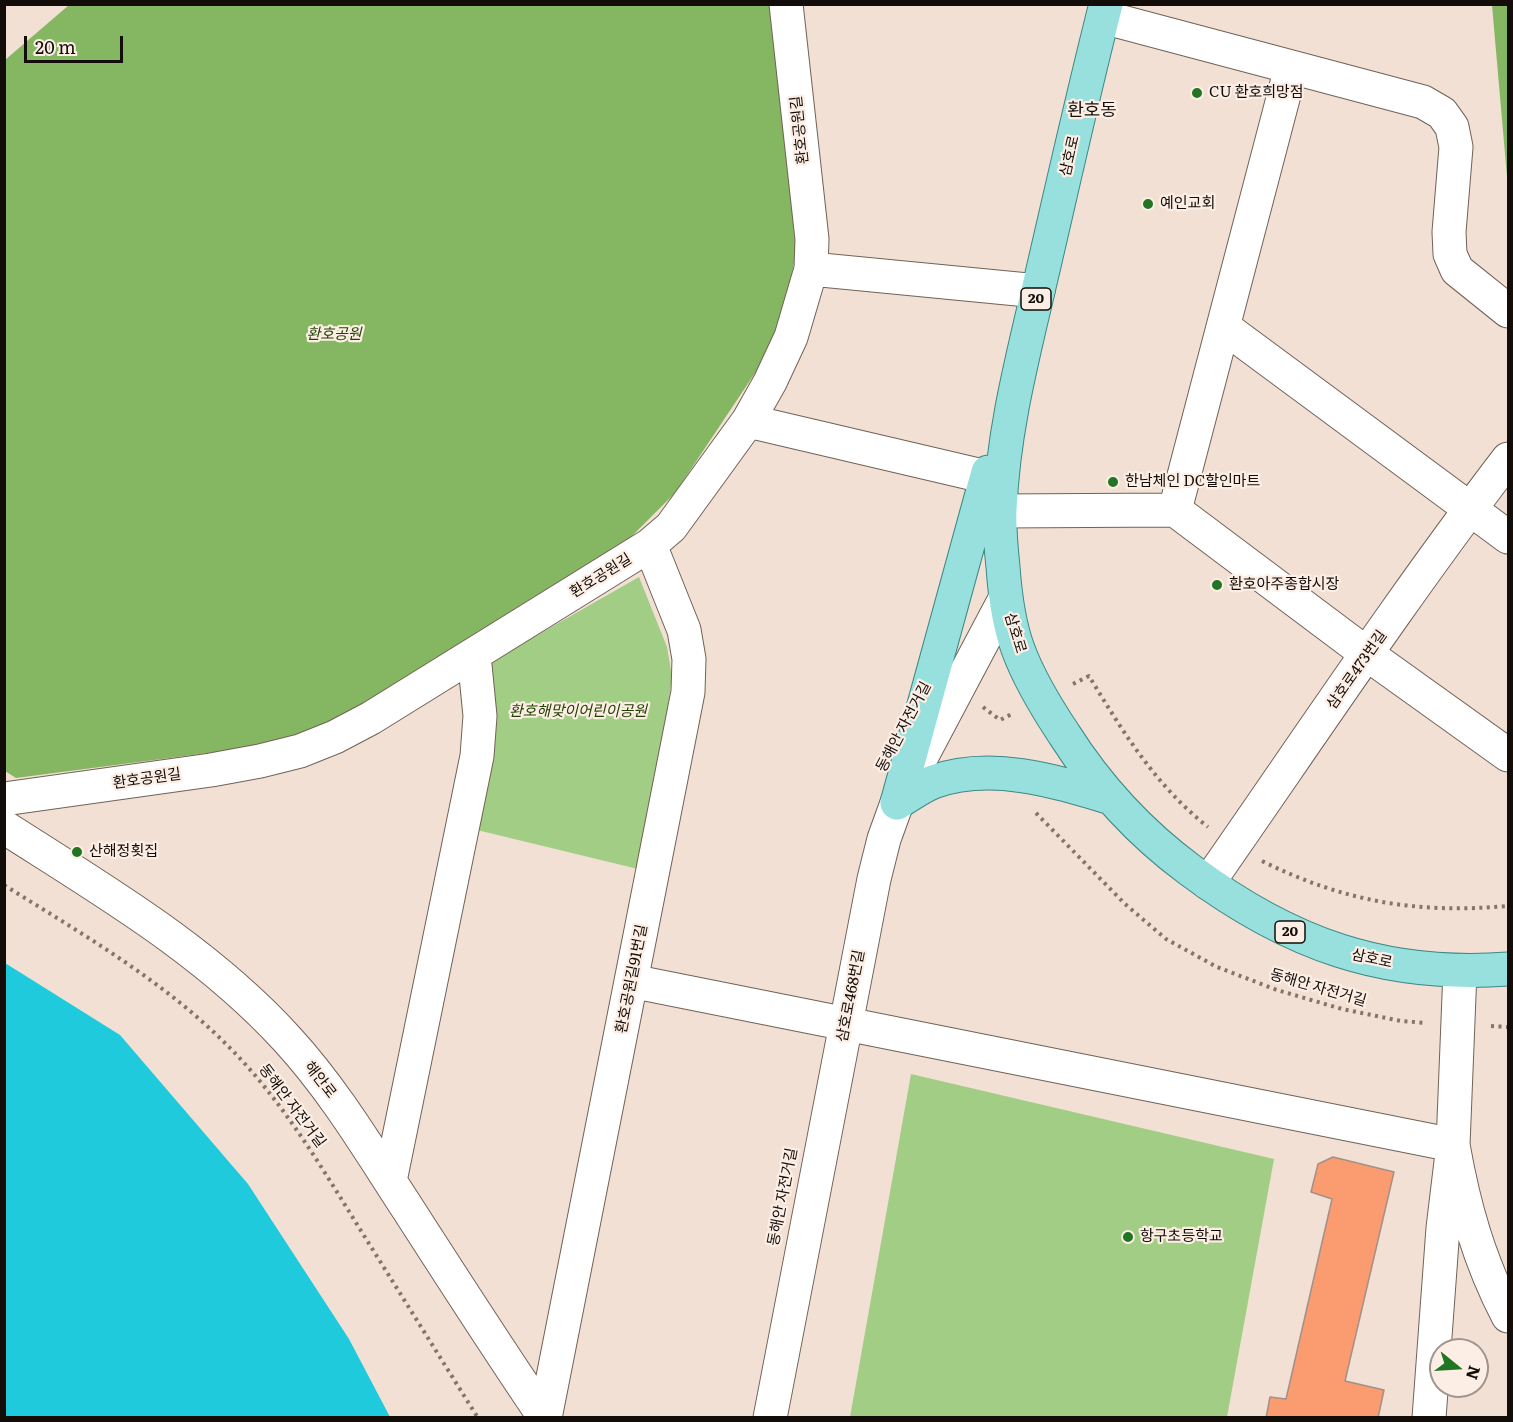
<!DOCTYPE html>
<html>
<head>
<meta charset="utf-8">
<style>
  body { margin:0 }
  #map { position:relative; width:1513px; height:1422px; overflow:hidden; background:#f2e0d4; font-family:Literata,serif }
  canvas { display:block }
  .frame { position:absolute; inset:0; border:6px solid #120d09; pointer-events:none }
  .north { position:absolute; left:1429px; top:1338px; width:60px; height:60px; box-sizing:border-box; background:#fdeee5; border:2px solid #9f948d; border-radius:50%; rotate:108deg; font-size:16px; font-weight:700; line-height:24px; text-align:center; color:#120d09 }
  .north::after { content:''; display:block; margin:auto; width:21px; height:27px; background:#207622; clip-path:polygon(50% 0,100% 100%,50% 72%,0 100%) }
  .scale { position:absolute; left:24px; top:36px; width:99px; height:27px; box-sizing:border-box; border:3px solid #120d09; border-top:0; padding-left:8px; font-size:18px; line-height:21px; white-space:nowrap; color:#120d09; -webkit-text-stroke:4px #fdeee5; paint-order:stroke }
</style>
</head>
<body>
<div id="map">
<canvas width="1513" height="1422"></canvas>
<div class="frame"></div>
<div class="north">N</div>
<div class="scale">20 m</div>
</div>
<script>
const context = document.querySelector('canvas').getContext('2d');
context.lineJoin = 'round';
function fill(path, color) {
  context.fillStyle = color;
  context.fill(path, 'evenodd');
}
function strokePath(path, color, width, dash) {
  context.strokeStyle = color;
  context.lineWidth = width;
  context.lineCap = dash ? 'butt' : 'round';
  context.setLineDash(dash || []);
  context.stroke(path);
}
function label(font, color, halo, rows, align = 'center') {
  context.font = font + ' Literata,"Noto Sans KR",serif';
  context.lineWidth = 4.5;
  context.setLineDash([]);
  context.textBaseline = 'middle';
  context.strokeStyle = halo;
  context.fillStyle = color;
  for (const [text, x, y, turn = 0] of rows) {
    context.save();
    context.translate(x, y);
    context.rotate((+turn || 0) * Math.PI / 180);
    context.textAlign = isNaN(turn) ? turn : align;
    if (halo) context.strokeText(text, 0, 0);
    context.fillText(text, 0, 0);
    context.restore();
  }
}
const green = new Path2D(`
  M639 577 667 647 672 677 667 713 638 869 477 830 490 662Z
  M911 1074 1274 1159 1227 1417H850Z`);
const forest = new Path2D(`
  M69 5H771L796 251 786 308 761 364 675 493 625 543 338 719 269 745 16 778 5 771V60Z
  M1492 5H1508V188Z`);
const water = new Path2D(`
  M5 963 120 1035 248 1184 349 1339 390 1417H5Z`);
const building = new Path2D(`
  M1333 1157 1394 1172 1345 1381 1384 1390 1378 1418H1266L1270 1397 1286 1399 1332 1199 1311 1192 1318 1164Z`);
const path = new Path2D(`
  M1073 684 1089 676C1123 732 1156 786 1208 827
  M983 707 1000 720 1012 714
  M1036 813 1125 904 1166 939 1217 967 1277 990 1342 1009 1401 1021 1426 1023
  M1262 861C1345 902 1417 914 1508 906
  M4 885C82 934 164 981 228 1046 281 1099 319 1163 358 1226 398 1290 438 1354 478 1418
  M1491 1026 1508 1027`);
const minor = new Path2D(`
  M1103 17 1423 102 1442 113 1452 127 1456 147 1449 232 1450 254 1457 270 1508 311
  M1291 68 1175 510 1367 654 1508 755
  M811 269 1038 291
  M1224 327 1508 537
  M748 421 987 477
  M999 511 1175 510
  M4 799 211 770 260 761 300 751 335 737 371 718 650 545 671 527 748 421 770 382 791 337 811 269 812 239 786 4
  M4 827C104 891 207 951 287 1039 334 1090 370 1151 408 1209 453 1279 498 1349 545 1418
  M1208 883C1307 741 1403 596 1508 459
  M631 981 1453 1145C1464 1207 1479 1260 1508 1316
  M390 1181 477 756 480 716 474 655
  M545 1418 688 692 689 659 684 630 650 545
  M770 1418 874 879 884 839 897 803 1005 599
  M1429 1418 1443 1228 1453 1145 1460 971`);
const major = new Path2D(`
  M1106 4C1083 94 1063 184 1042 274 1024 352 1003 429 1000 509 999 528 1001 548 1003 567 1005 594 1008 622 1018 649 1029 679 1046 707 1064 734 1097 786 1140 833 1190 870 1289 944 1384 978 1508 969
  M897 803 988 472
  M897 803C908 796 921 787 933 782 991 761 1055 781 1111 798`);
const markers = [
  [1197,93,6,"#207622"],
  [1148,204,6,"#207622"],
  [1113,482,6,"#207622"],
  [1217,585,6,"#207622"],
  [77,852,6,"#207622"],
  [1128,1237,6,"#207622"]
];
const shields = [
  [1036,299,30],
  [1290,932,30]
];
const shieldNames = [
  ["20",1036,299],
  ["20",1290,932]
];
const poiNames = [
  ["CU 환호희망점",1209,93],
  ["예인교회",1160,204],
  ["한남체인 DC할인마트",1125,482],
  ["환호아주종합시장",1229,585],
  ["산해정횟집",89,852],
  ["항구초등학교",1140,1237]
];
const streetNames = [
  ["환호공원길",800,130,-96],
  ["삼호로",1070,156,-77],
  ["환호공원길",601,576,-32],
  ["삼호로",1015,633,73],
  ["삼호로473번길",1357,670,-55],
  ["동해안 자전거길",904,727,-62],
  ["환호공원길",147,779,-8],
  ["삼호로",1372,959,12],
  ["환호공원길91번길",632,979,-79],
  ["동해안 자전거길",1318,988,16],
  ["삼호로468번길",851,996,-79],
  ["해안로",320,1080,52],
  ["동해안 자전거길",292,1106,53],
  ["동해안 자전거길",783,1197,-79]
];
const parkNames = [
  ["환호공원",334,335],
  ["환호해맞이어린이공원",578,712]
];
const quarterNames = [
  ["환호동",1092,111]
];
fill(green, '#a1cd84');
fill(forest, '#85b762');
fill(water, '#1ecadb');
fill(building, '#fa9c70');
strokePath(building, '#a39088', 1.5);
strokePath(minor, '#716257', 35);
strokePath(major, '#3b8885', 35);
strokePath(path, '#81756d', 4, [3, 4.5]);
strokePath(minor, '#fff', 33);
strokePath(major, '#97e0de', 33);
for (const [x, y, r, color] of markers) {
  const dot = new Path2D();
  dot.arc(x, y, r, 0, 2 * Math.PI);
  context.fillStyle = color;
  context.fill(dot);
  strokePath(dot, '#fdeee5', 2);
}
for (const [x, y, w] of shields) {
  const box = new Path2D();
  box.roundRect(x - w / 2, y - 11, w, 22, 4.5);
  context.fillStyle = '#fdeee5';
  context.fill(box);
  strokePath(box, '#120d09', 1.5);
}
label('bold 14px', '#120d09', null, shieldNames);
label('15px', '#120d09', '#fdeee5', poiNames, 'left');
label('15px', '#120d09', '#fdeee5', streetNames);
label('italic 15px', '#224203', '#fdeee5', parkNames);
label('18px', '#120d09', '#fdeee5', quarterNames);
</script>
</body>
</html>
